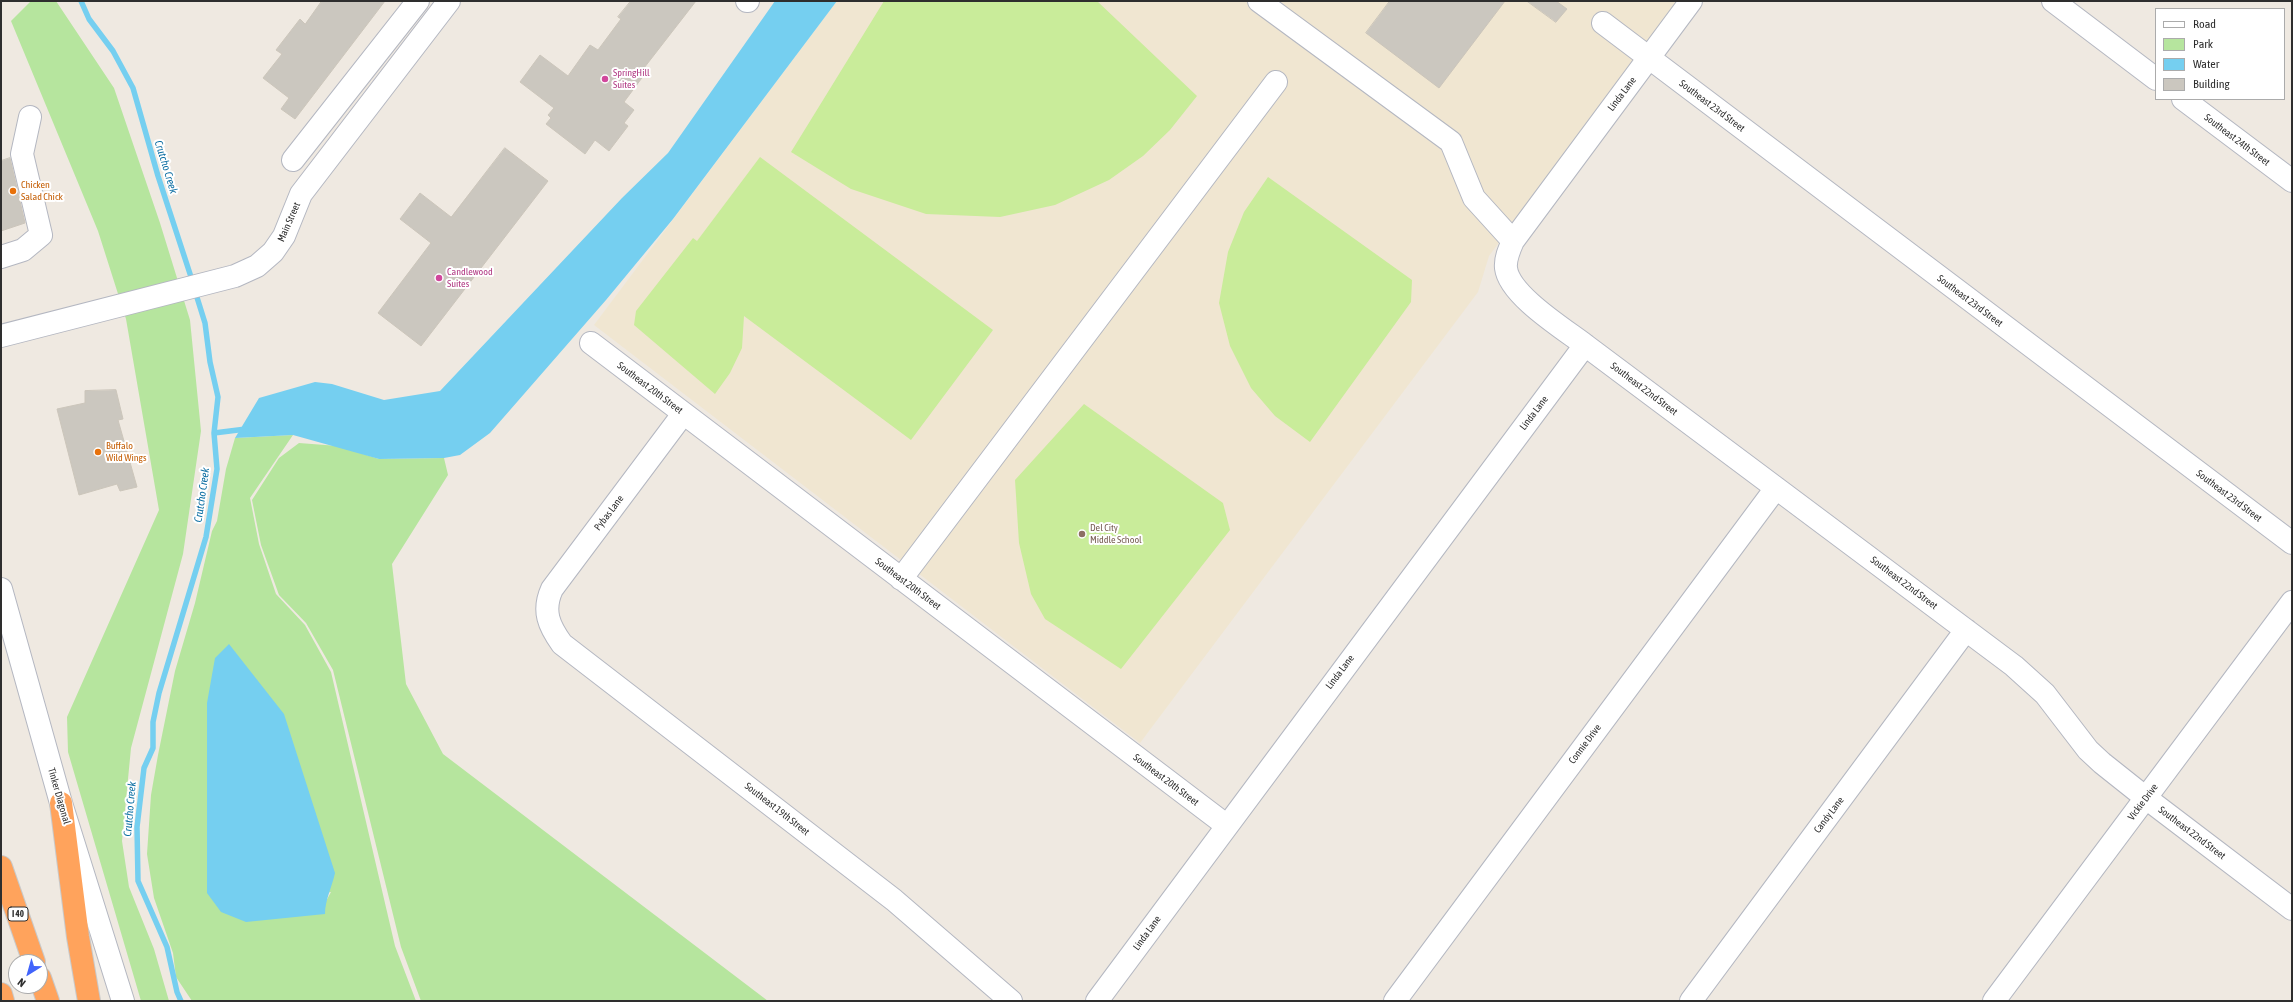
<!DOCTYPE html>
<html>
<head>
<meta charset="utf-8">
<style>
  body { margin:0 }
  #map { position:relative; width:2293px; height:1002px; overflow:hidden; background:#efe9e1; font-family:"Asap Condensed",sans-serif }
  canvas { display:block }
  .frame { position:absolute; inset:0; border:2px solid #2e2e2e; pointer-events:none }
  .legend { position:absolute; left:2155px; top:8px; width:130px; height:92px; box-sizing:border-box; background:#fff; border:1px solid #ababab; margin:0; padding:5px 7px; list-style:none; font-size:12px; color:#2e2e2e }
  .legend li { display:flex; align-items:center; gap:8px; height:20px }
  .legend b { width:20px; border:1px solid #ababab }
  .north { position:absolute; left:8px; top:954px; width:40px; height:40px; box-sizing:border-box; background:#fff; border:1px solid #ababab; border-radius:50%; rotate:217deg; font-size:11px; font-weight:700; line-height:16px; text-align:center; color:#2e2e2e }
  .north::after { content:''; display:block; margin:auto; width:14px; height:18px; background:#4264fb; clip-path:polygon(50% 0,100% 100%,50% 72%,0 100%) }
</style>
</head>
<body>
<div id="map">
<canvas width="2293" height="1002"></canvas>
<div class="frame"></div>
<ul class="legend">
<li><b style="height:5px;background:#fff"></b>Road</li>
<li><b style="height:11px;background:#b6e59e"></b>Park</li>
<li><b style="height:11px;background:#75cff0"></b>Water</li>
<li><b style="height:11px;background:#cbc7bf"></b>Building</li>
</ul>
<div class="north">N</div>
</div>
<script>
const context = document.querySelector('canvas').getContext('2d');
context.lineJoin = 'round';
function fill(path, color) {
  context.fillStyle = color;
  context.fill(path, 'evenodd');
}
function strokePath(path, color, width, dash) {
  context.strokeStyle = color;
  context.lineWidth = width;
  context.lineCap = dash ? 'butt' : 'round';
  context.setLineDash(dash || []);
  context.stroke(path);
}
function label(font, color, halo, rows, align = 'center') {
  context.font = font + ' "Asap Condensed",sans-serif';
  context.lineWidth = 4;
  context.setLineDash([]);
  context.textBaseline = 'middle';
  context.strokeStyle = halo;
  context.fillStyle = color;
  for (const [text, x, y, turn = 0] of rows) {
    context.save();
    context.translate(x, y);
    context.rotate((+turn || 0) * Math.PI / 180);
    context.textAlign = isNaN(turn) ? turn : align;
    if (halo) context.strokeText(text, 0, 0);
    context.fillText(text, 0, 0);
    context.restore();
  }
}
const education = new Path2D(`
  M837 1H1678L1489 256 1478 292 1140 743 594 325Z`);
const green = new Path2D(`
  M31 1H56L114 88 160 223 190 320 201 431 183 554 131 748 122 841 129 887 154 949 169 1001H141L68 752 67 717 159 510 126 319 98 231 11 21Z
  M293 435 250 498 259 544 276 594 305 625 331 672 395 946 416 1001H192L176 977 173 953 154 898 147 854 151 795 158 755 175 671 195 603 212 531 217 521 226 469 235 438ZM331 892 325 903 324 914 221 912Z
  M299 443 338 446 379 459 444 458 448 475 392 564 406 684 443 754 768 1001H421L401 947 333 670 306 623 279 595 261 545 252 500 279 458Z`);
const pitch = new Path2D(`
  M884 1H1097L1197 96 1170 130 1143 156 1109 180 1055 205 1000 217 926 214 851 189 791 152Z
  M760 157 993 330 911 440 744 316 742 348 730 373 715 394 634 325 636 311 693 238 697 241Z
  M1268 177 1412 280 1411 302 1310 442 1275 416 1251 388 1230 346 1219 303 1228 252 1244 212Z
  M1084 404 1223 503 1230 530 1121 669 1045 619 1031 594 1019 543 1015 480Z`);
const water = new Path2D(`
  M775 1H837L673 219 606 300 490 433 460 455 444 458 379 459 293 435 235 438 259 398 315 382 332 384 384 400 440 391 622 198 668 153Z
  M229 644 284 714 335 873C332 887 325 900 325 914L246 922 221 912 207 893V703L215 658Z`);
const stream = new Path2D(`
  M81 1 89 19 113 51 133 88 158 176 193 283
  M214 433 246 429
  M181 1001 177 992 167 947 138 881 137 827 144 768 153 748V722L159 693 206 537 217 469 214 433 218 397 210 362 205 323 195 291`);
const building = new Path2D(`
  M322 1H385L295 119 281 109 289 98 263 78 282 54 276 50 300 19 305 24Z
  M631 1H696L644 68 647 71 624 102 634 110 624 123 628 126 609 151 595 140 585 154 546 124 551 118 548 115 554 108 520 82 540 55 568 76 590 45 598 50 621 19 618 17Z
  M1390 1H1505L1439 88 1366 33Z
  M1527 1H1556L1567 9 1556 22Z
  M505 148 548 181 421 346 378 313 431 243 400 219 420 193 451 217Z
  M10 158 25 223 1 231V161Z
  M116 390 123 419 118 420 137 487 120 491 117 484 79 495 57 409 85 403V391Z`);
const minor = new Path2D(`
  M747 1H748
  M1259 1 1451 142 1474 198 1513 241
  M1691 1 1513 241C1509 250 1505 259 1506 268 1509 295 1564 329 1585 345L2014 666 2045 694 2088 750 2102 763 2146 798 2292 909
  M2053 1 2156 79
  M1603 23 2292 543
  M2183 99 2292 181
  M293 160 418 1
  M1 257 23 250 41 235 22 154 30 117
  M1 336 235 276 257 266 273 252 284 236 301 194 449 1
  M591 343 1226 825
  M683 414 552 589C542 611 549 626 562 644L894 900 1011 1001
  M901 579 1276 82
  M1 589 61 803 123 1001
  M1097 1001 1585 345
  M1395 1001 1776 488
  M1691 1001 1966 630
  M1994 1001 2292 602`);
const highway = new Path2D(`
  M61 803 78 937 89 1001
  M1 867 34 962
  M40 978 48 1001
  M1 994 3 1001`);
const markers = [
  [605,79,4,"#d1479c"],
  [13,191,4,"#e8710a"],
  [439,278,4,"#d1479c"],
  [98,452,4,"#e8710a"],
  [1082,534,4,"#8d6e63"]
];
const shields = [
  [18,914,20]
];
const shieldNames = [
  ["I 40",18,914]
];
const hotelNames = [
  ["SpringHill",613,73],
  ["Suites",613,85],
  ["Candlewood",447,272],
  ["Suites",447,284]
];
const streetNames = [
  ["Linda Lane",1622,94,-53],
  ["Southeast 23rd Street",1712,106,37],
  ["Southeast 24th Street",2237,140,37],
  ["Main Street",289,222,-66],
  ["Southeast 23rd Street",1970,301,37],
  ["Southeast 20th Street",650,388,37],
  ["Southeast 22nd Street",1644,389,37],
  ["Linda Lane",1534,413,-53],
  ["Southeast 23rd Street",2229,496,37],
  ["Pybas Lane",609,513,-53],
  ["Southeast 22nd Street",1904,583,37],
  ["Southeast 20th Street",908,584,37],
  ["Linda Lane",1340,672,-53],
  ["Connie Drive",1585,744,-53],
  ["Southeast 20th Street",1166,780,37],
  ["Tinker Diagonal",59,796,74],
  ["Vickie Drive",2143,802,-53],
  ["Southeast 19th Street",777,809,38],
  ["Candy Lane",1829,815,-53],
  ["Southeast 22nd Street",2192,833,37],
  ["Linda Lane",1147,933,-54]
];
const foodNames = [
  ["Chicken",21,185],
  ["Salad Chick",21,197],
  ["Buffalo",106,446],
  ["Wild Wings",106,458]
];
const educationNames = [
  ["Del City",1090,528],
  ["Middle School",1090,540]
];
const waterNames = [
  ["Crutcho Creek",166,167,73],
  ["Crutcho Creek",202,495,-82],
  ["Crutcho Creek",130,809,-85]
];
fill(education, '#f0e6d1');
fill(green, '#b6e59e');
fill(pitch, '#c9ec9a');
fill(water, '#75cff0');
strokePath(stream, '#75cff0', 5.5);
fill(building, '#cbc7bf');
strokePath(building, '#cbc5ba', 1);
strokePath(minor, '#b4b7c1', 24);
strokePath(highway, '#c9c9c9', 24);
strokePath(minor, '#fff', 22);
strokePath(highway, '#ffa35c', 22);
for (const [x, y, r, color] of markers) {
  const dot = new Path2D();
  dot.arc(x, y, r, 0, 2 * Math.PI);
  context.fillStyle = color;
  context.fill(dot);
  strokePath(dot, '#fff', 1.5);
}
for (const [x, y, w] of shields) {
  const box = new Path2D();
  box.roundRect(x - w / 2, y - 7, w, 14, 3);
  context.fillStyle = '#fff';
  context.fill(box);
  strokePath(box, '#2e2e2e', 1);
}
label('bold 9px', '#2e2e2e', null, shieldNames);
label('10px', '#b23c85', '#fff', hotelNames, 'left');
label('10px', '#2e2e2e', '#fff', streetNames);
label('10px', '#c56008', '#fff', foodNames, 'left');
label('10px', '#785e54', '#fff', educationNames, 'left');
label('italic 11px', '#0d6fa3', '#fff', waterNames);
</script>
</body>
</html>
